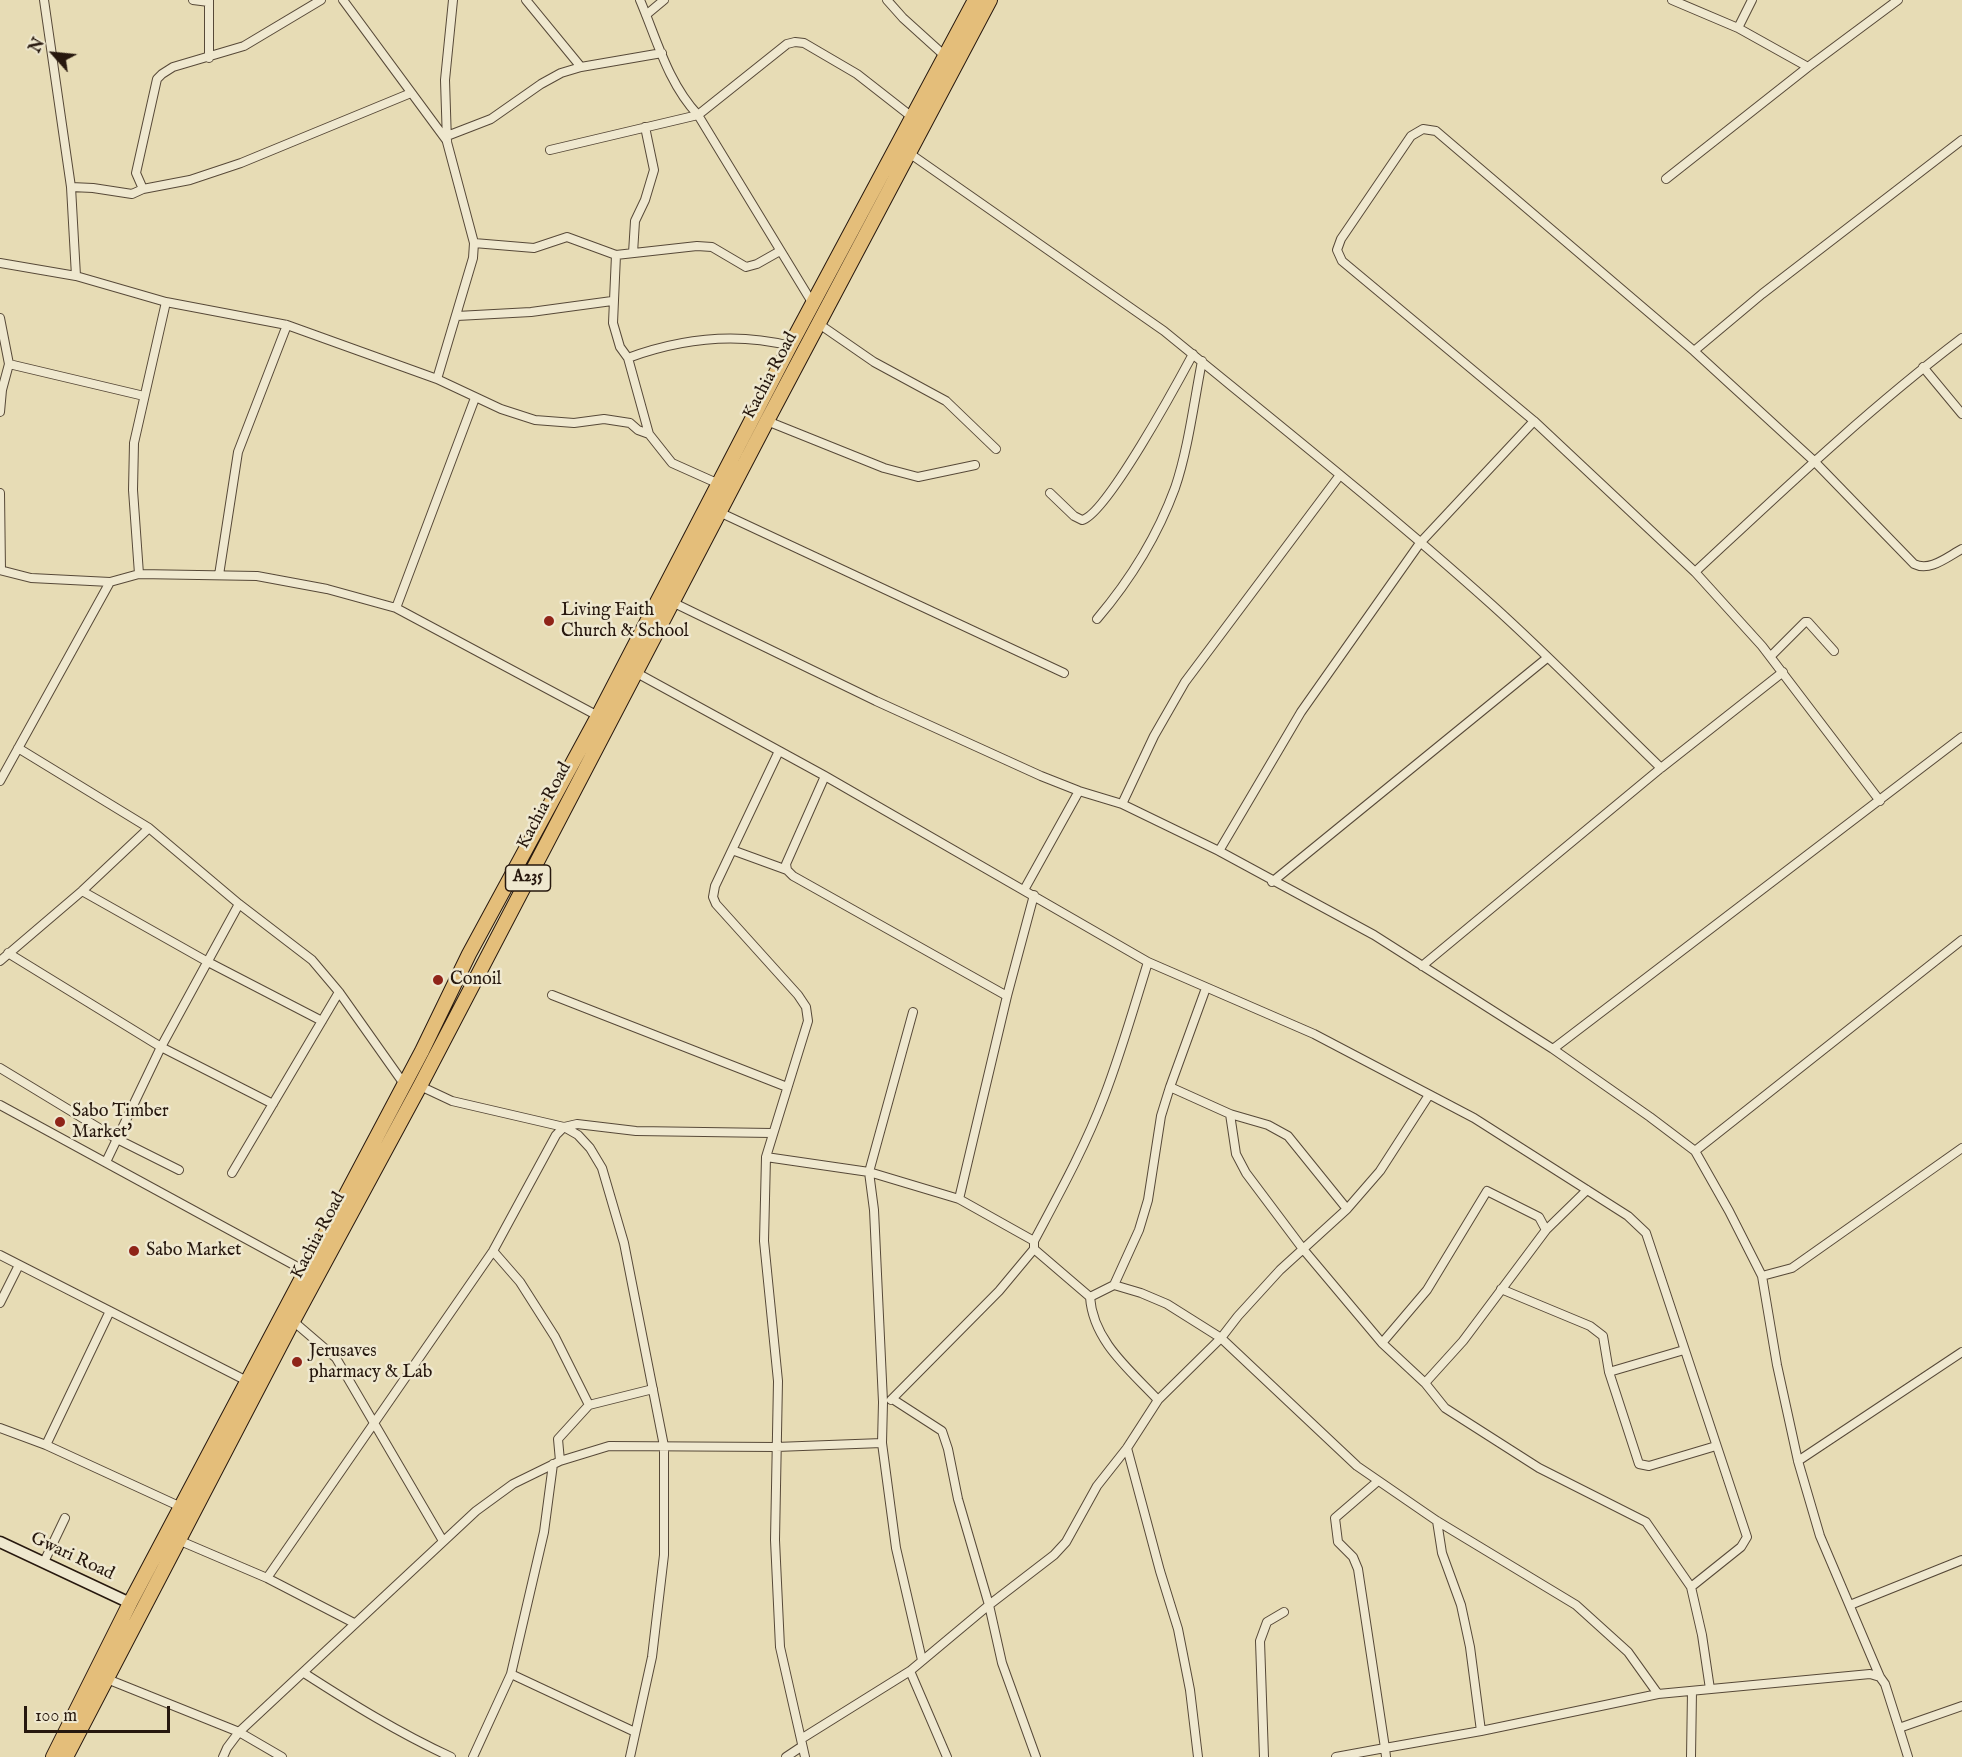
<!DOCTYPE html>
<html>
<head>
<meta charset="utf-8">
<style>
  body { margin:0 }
  #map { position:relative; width:1962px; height:1757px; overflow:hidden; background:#e7dcb5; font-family:"IM FELL English",serif }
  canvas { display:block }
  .north { position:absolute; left:24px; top:24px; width:60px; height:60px; -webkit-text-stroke:4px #efe8cf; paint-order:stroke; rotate:297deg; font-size:16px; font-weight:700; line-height:24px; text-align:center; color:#27180e }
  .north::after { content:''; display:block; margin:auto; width:21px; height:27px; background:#27180e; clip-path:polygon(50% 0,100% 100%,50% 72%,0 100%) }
  .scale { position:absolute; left:24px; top:1706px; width:146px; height:27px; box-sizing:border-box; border:3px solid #27180e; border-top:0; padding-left:8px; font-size:18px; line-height:21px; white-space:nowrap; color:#27180e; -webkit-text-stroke:4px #efe8cf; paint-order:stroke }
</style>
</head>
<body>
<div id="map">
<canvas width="1962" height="1757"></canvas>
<div class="north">N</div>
<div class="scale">100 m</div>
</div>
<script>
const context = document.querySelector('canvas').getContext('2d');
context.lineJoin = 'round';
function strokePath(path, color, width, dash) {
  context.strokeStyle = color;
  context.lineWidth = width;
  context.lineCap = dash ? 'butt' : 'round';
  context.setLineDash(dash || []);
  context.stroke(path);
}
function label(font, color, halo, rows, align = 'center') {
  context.font = font + ' "IM FELL English",serif';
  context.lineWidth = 5;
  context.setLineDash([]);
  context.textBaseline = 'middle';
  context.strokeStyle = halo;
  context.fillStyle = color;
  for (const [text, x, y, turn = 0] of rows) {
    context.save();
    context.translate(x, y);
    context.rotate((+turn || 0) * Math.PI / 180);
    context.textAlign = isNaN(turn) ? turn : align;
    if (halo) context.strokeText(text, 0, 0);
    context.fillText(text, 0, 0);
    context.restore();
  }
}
const street = new Path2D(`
  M44 0 71 187 76 276
  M193 0 209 2
  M209 0V58
  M343 0 447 141
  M526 0 581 67
  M640 0C657 40 668 83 698 115L813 304
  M887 0 903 18 945 56
  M1672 0 1738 28 1752 0
  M646 15 664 0
  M1738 28 1808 67
  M447 136 491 119 541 84 561 73 581 67 662 53
  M1962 140 1762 294 1694 351 1814 461 1914 564C1930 572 1947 557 1962 549
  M550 150 698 115 787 44 795 42 804 43 857 74 912 117
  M909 153 1164 331C1274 421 1385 509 1491 604 1549 656 1604 713 1661 768
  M1666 179 1808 67 1898 0
  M71 187 93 188 132 194 143 189 190 180 241 163 411 93
  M143 189 136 173 157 79 162 74 173 67 244 46 321 0
  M474 243 534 248 567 237 616 255 697 246 712 247 746 267 757 264 780 251
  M633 253 635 221 645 200 654 170 645 127
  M616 255 613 323 620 347 628 358 649 434
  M0 263 76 276 166 302 287 325 437 379 501 409 535 420 574 423 604 419 630 423 638 430 649 434 672 463 719 484
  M457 316 531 312 612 301
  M0 318 9 364 2 390 0 412
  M819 324 874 362 946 401 996 449
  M1694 351 1436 131 1423 129 1411 136 1341 239 1337 250 1342 261 1534 421 1695 572 1762 646 1880 801
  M628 358C680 339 735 332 790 346
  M9 364 144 396
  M1923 367 1962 414
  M437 379 473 258 474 243 447 142 445 80 453 0
  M767 421 884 468 918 477 975 465
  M0 493 1 570
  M1050 493 1074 516 1082 520C1106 515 1178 382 1193 354
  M719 512 1064 673
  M0 570 31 578 110 582
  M1695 572C1781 492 1867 410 1962 338
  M139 574 133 490 134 443 166 302
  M219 575 238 452 287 325
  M672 602 876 701 1041 776 1079 791 1122 804 1219 851 1374 935 1553 1049 1650 1117 1695 1151 1729 1211 1762 1276 1777 1365 1798 1461 1820 1536 1880 1677 1885 1684 1899 1728 1962 1706
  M396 608 475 398
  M1097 619C1131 579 1157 537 1175 488 1188 450 1194 402 1202 361
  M1771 656 1805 622H1808L1834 651
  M635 672 825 776 1148 962 1314 1034 1474 1118 1628 1216 1646 1233 1747 1537 1741 1547 1691 1587
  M18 748 149 828 239 904 312 960 339 992 404 1084
  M779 751 715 886 713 897 716 904 798 995 806 1007 808 1021 766 1157 764 1241 778 1381 775 1540 780 1647 805 1757
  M825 776 786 864 787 870 793 876 1007 996
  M0 781 110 582 139 574 257 576 327 589 396 608 598 716
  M1122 804 1154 736 1185 682 1340 475
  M732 850 787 870
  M1219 851 1301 712 1420 543 1534 421
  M1272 882 1547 658
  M1024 890 1079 791
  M82 891 208 962 322 1021
  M8 953 161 1047 273 1104
  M0 961 82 891 149 828
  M1148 962C1134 1007 1121 1053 1104 1097 1085 1147 1059 1194 1034 1241V1249L1090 1297C1093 1341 1130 1370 1158 1400
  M1422 966 1661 768 1783 672
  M552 995 787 1087
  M913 1012 869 1172 874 1210 883 1402 882 1443 896 1548 922 1660
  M1553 1049 1962 737
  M0 1068 117 1139 179 1170
  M420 1086 452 1101 564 1127 577 1124 636 1131 772 1133
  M1170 1087 1230 1114 1268 1125 1288 1136 1347 1209
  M0 1105 305 1271
  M1230 1114 1236 1154 1246 1173 1303 1249 1382 1343 1425 1383 1445 1408 1539 1468 1646 1522 1691 1587 1702 1635 1710 1689
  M1695 1151 1962 940
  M766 1157 869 1172 959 1199 1034 1241
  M106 1162 161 1047 239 904
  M232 1173 339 992
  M959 1199 1007 996 1034 895
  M493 1251 520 1282 555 1337 589 1405 653 1389
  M0 1255 247 1381
  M1762 1276 1792 1268 1962 1148
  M1114 1285 1139 1230 1148 1200 1161 1116 1170 1087 1206 988
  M1501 1289 1590 1326 1603 1336 1609 1372 1639 1464 1649 1466 1716 1446
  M1090 1297 1114 1285 1141 1293 1167 1304 1221 1338 1357 1466 1437 1521 1576 1605 1628 1652 1658 1694
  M0 1303 19 1265
  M293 1321 336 1358 443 1541
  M1382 1343 1427 1290 1487 1191 1539 1217 1546 1230
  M1609 1372 1684 1350
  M1425 1383 1463 1341 1546 1230 1587 1190
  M891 1400 999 1291 1034 1249
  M894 1400 942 1431 948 1449 958 1499 989 1605 1054 1555 1066 1542 1097 1486 1127 1448 1158 1400 1221 1338 1238 1316 1280 1270 1347 1209 1380 1171 1429 1095
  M0 1428 46 1445 181 1507
  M46 1445 110 1311
  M1127 1448 1160 1571 1178 1629 1190 1690 1198 1757
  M560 1461 558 1439 589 1405
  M1798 1461 1962 1352
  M1378 1481 1335 1518 1338 1542 1353 1557 1358 1569 1385 1748 1481 1731 1658 1694 1870 1674 1880 1677
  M1437 1521 1442 1553 1461 1605 1470 1647 1481 1731
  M178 1540 267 1578 354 1623
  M44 1562 65 1518
  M267 1578 493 1251 556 1135 564 1127 578 1135 590 1148 602 1168 624 1243 664 1446V1555L652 1657 630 1757
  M1850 1605 1962 1560
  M910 1671 947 1757
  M304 1673C352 1704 399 1733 451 1757
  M511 1674 635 1732
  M107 1679 239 1732 282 1757
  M1899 1728 1908 1757
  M801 1739 910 1671 989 1605 1002 1663 1036 1757
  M223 1757 227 1748 239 1732 476 1511 513 1484 560 1461 609 1446 776 1447 882 1443
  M473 1757 511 1674 544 1532 553 1464
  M786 1757 801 1747
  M1264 1757 1260 1641 1267 1622 1284 1612
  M1336 1757 1385 1748 1386 1757
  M1691 1757 1692 1691`);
const secondary = new Path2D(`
  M0 1542 130 1603`);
const highway = new Path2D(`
  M53 1757 130 1603 422 1051 469 954 598 716 790 346 975 0
  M66 1757 293 1321 420 1086 767 421 990 0`);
const markers = [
  [549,621,6,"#8f2418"],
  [438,980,6,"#8f2418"],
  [60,1122,6,"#8f2418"],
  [134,1251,6,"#8f2418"],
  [297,1362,6,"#8f2418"]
];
const shields = [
  [528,878,45]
];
const shieldNames = [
  ["A235",528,878]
];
const streetNames = [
  ["Kachia Road",771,376,-62],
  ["Kachia Road",545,806,-62],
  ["Kachia Road",319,1236,-62],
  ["Gwari Road",72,1557,25]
];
const poiNames = [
  ["Living Faith",561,611],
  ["Church & School",561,632],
  ["Conoil",450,980],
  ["Sabo Timber",72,1112],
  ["Market'",72,1133],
  ["Sabo Market",146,1251],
  ["Jerusaves",309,1352],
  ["pharmacy & Lab",309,1373]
];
strokePath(street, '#574938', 10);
strokePath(secondary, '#27180e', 13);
strokePath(highway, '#27180e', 16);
strokePath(street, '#efe8cf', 8);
strokePath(secondary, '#efe8cf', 10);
strokePath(highway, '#e4be7a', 14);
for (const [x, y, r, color] of markers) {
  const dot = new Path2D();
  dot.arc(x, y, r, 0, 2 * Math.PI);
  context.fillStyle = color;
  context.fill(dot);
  strokePath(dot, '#efe8cf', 2);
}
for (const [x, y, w] of shields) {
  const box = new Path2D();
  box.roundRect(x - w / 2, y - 13, w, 26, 4.5);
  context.fillStyle = '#efe8cf';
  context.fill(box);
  strokePath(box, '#27180e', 1.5);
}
label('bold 16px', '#27180e', null, shieldNames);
label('18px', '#27180e', '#efe8cf', streetNames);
label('18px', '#27180e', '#efe8cf', poiNames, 'left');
</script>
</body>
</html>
